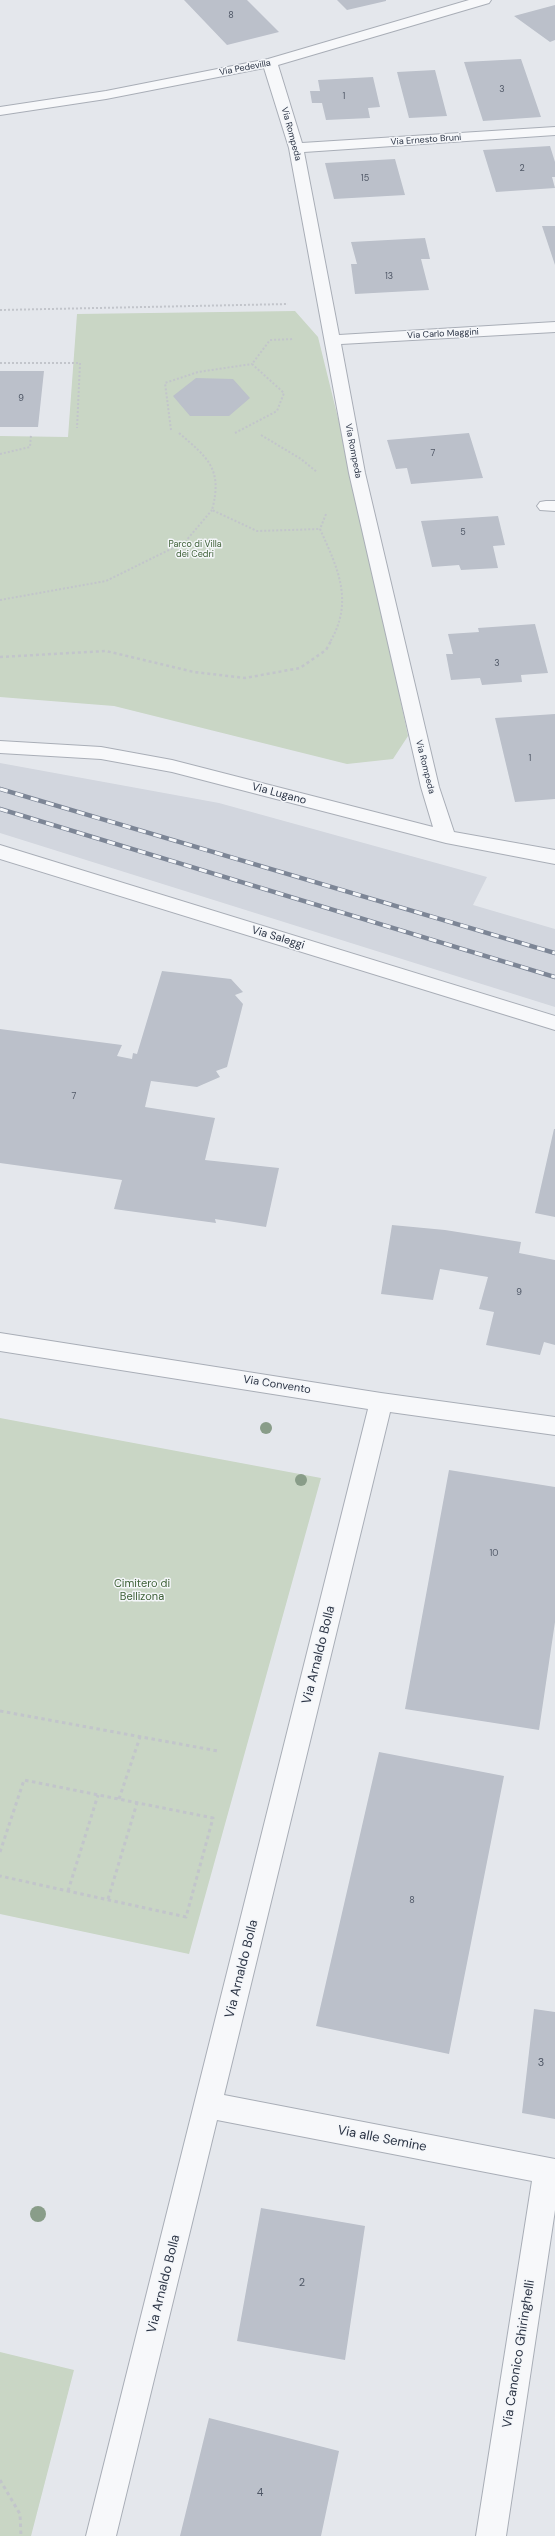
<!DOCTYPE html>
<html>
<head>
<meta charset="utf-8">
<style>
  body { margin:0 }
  canvas { display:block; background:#e4e7ec }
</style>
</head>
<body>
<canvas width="555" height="2536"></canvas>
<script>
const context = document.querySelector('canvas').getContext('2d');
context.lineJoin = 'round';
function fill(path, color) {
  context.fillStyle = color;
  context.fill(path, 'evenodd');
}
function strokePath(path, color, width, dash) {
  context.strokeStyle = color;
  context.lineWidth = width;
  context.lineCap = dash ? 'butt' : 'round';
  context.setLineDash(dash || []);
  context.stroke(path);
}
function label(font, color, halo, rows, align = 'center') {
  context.font = font + ' "DM Sans",sans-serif';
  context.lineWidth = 3;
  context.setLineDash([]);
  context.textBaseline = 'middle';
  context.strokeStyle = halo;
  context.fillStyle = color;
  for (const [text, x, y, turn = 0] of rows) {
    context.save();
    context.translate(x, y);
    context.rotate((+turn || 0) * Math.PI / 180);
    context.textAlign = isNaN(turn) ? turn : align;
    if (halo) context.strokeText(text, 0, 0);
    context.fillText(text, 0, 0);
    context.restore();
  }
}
const built = new Path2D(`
  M0 763 219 803 487 877 473 905 555 929V1007L0 833Z`);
const green = new Path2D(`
  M295 311 318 337 355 487 408 736 393 759 347 764 114 706 0 697V436L68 437 77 314Z
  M0 1418 321 1478 189 1954 0 1914Z
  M0 2352 74 2370 31 2536H0Z`);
const building = new Path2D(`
  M184 0H247L279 32 227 45Z
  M337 0H386V1L347 10Z
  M555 5V40L550 42 514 16Z
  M521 59 541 117 483 121 464 62Z
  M435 70 447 116 409 118 397 72Z
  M373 77 380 107 368 108 370 118 326 120 322 103H312L310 91H320L318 80Z
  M550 146 555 162V177H552L555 188 496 192 483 150Z
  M395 159 405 195 334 199 325 163Z
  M542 226H555V265Z
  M425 238 430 259H421L429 290 355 294 351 264H357L351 242Z
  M0 371H44L38 427H0Z
  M196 378 233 379 250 398 229 416H190L173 396Z
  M469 433 483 478 411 484 407 468 396 469 387 440Z
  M498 516 505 545 493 546 498 568 461 570 459 565 432 567 421 521Z
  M535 624 548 673 521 675 522 682 482 685 480 678 451 680 446 654H453L448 634 479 632 478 628Z
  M555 714V799L515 802 495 718Z
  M162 971 231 979 243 992 235 995 243 1004 227 1067 216 1071 220 1077 197 1087 151 1081 145 1107 215 1118 205 1160 279 1168 266 1227 215 1219 216 1223 114 1209 122 1180 0 1163V1029L122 1045 117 1056 132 1059 133 1053 137 1054Z
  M554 1129H555V1217L535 1213Z
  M392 1225 445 1230 521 1242 519 1253 555 1260V1345L544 1342 540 1355 486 1345 494 1312 479 1309 488 1277 440 1269 433 1300 381 1294Z
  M449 1470 555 1487V1622L539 1730 405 1709Z
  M379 1752 504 1776 449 2054 316 2026Z
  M534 2009 555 2012V2119L522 2113Z
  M261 2208 365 2226 345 2360 237 2341Z
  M209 2418 339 2451 321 2536H180Z`);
const pathFar2 = new Path2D(`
  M0 310 288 304
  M0 363H80L77 428
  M171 430 165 383 198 372 252 364
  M179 433C208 458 223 469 212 510L257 531 320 529
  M235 433 277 411 284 393 252 364 270 340 294 339
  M261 435 301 459 317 472
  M0 454 30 447 31 434
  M326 514 320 529C338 569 354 601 330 642
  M0 600 106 581 185 542 212 510`);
const pathFar1 = new Path2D(`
  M0 657 106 651 194 672 245 678 300 668 326 650 331 641`);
const path = new Path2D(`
  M0 1711 218 1751
  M119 1799 140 1737
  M0 1852 24 1780 213 1818 186 1917 0 1876
  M68 1891 98 1795
  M108 1899 137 1803
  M0 2480 20 2514 21 2536`);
const minor = new Path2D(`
  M469 0H491L489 3 278 65 302 143 555 127V135L304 152 339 335 555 322V332L341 344 365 473 439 787 454 832 555 850V864L446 843 172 772 101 759 0 753V741L101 747 172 760 433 827 421 787 349 473 289 148 264 68 106 99 0 115V107L106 91 268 59Z
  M546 501H555V511L540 510 537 506 540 502Z
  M0 845 555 1016V1030L0 859Z
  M0 1333 381 1393 555 1417V1435L390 1412 224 2095 555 2159V2210L506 2536H476L532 2181 217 2120 116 2536H86L368 1409 0 1351Z`);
const rail = new Path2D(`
  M0 789 555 953
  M0 809 555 977`);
const trees = [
  [266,1428,6],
  [301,1480,6],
  [38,2214,8]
];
const numberNames = [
  ["8",231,16],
  ["3",502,90],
  ["1",344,97],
  ["2",522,169],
  ["15",365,179],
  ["13",389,277],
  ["9",21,399],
  ["7",433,454],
  ["5",463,533],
  ["3",497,664],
  ["1",530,759],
  ["7",74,1097],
  ["9",519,1293],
  ["10",494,1554],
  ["8",412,1901]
];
const farStreetnames = [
  ["Via Pedevilla",245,68,-11],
  ["Via Rompeda",291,134,75],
  ["Via Ernesto Bruni",426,140,-4],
  ["Via Carlo Maggini",443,334,-3],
  ["Via Rompeda",353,451,79],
  ["Via Rompeda",425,767,76]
];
const farParknames = [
  ["Parco di Villa",195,545],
  ["dei Cedri",195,555]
];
const streetNames = [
  ["Via Lugano",279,794,15],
  ["Via Saleggi",278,938,17],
  ["Via Convento",277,1385,9]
];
const parkNames = [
  ["Cimitero di",142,1584],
  ["Bellizona",142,1597]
];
const nearNumbernames = [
  ["3",541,2063],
  ["2",302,2283],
  ["4",260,2493]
];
const nearStreetnames = [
  ["Via Arnaldo Bolla",319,1655,-76],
  ["Via Arnaldo Bolla",242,1969,-76],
  ["Via alle Semine",382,2139,11],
  ["Via Arnaldo Bolla",164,2284,-76],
  ["Via Canonico Ghiringhelli",519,2354,-81]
];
fill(built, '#d2d6de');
fill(green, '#c9d6c5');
fill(building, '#bbc0ca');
strokePath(minor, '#a9aeb7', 2);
strokePath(pathFar2, '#c2c5cb', 2, [2, 2]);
strokePath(pathFar1, '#c2c5cb', 2.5, [3, 3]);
strokePath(path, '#c2c5cb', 3, [3.5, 3.5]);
fill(minor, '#f7f8fa');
strokePath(rail, '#7d8696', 4.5);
strokePath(rail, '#f4f6f9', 3, [8]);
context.fillStyle = '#899d89';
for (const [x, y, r] of trees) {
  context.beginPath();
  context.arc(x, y, r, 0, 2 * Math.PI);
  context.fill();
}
label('9px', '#4f5766', null, numberNames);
label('9px', '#2b3445', '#f4f6f9', farStreetnames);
label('9px', '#3f6138', '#f4f6f9', farParknames);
label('11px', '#2b3445', '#f4f6f9', streetNames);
label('11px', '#3f6138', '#f4f6f9', parkNames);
label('11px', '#4f5766', null, nearNumbernames);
label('13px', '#2b3445', '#f4f6f9', nearStreetnames);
</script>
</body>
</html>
